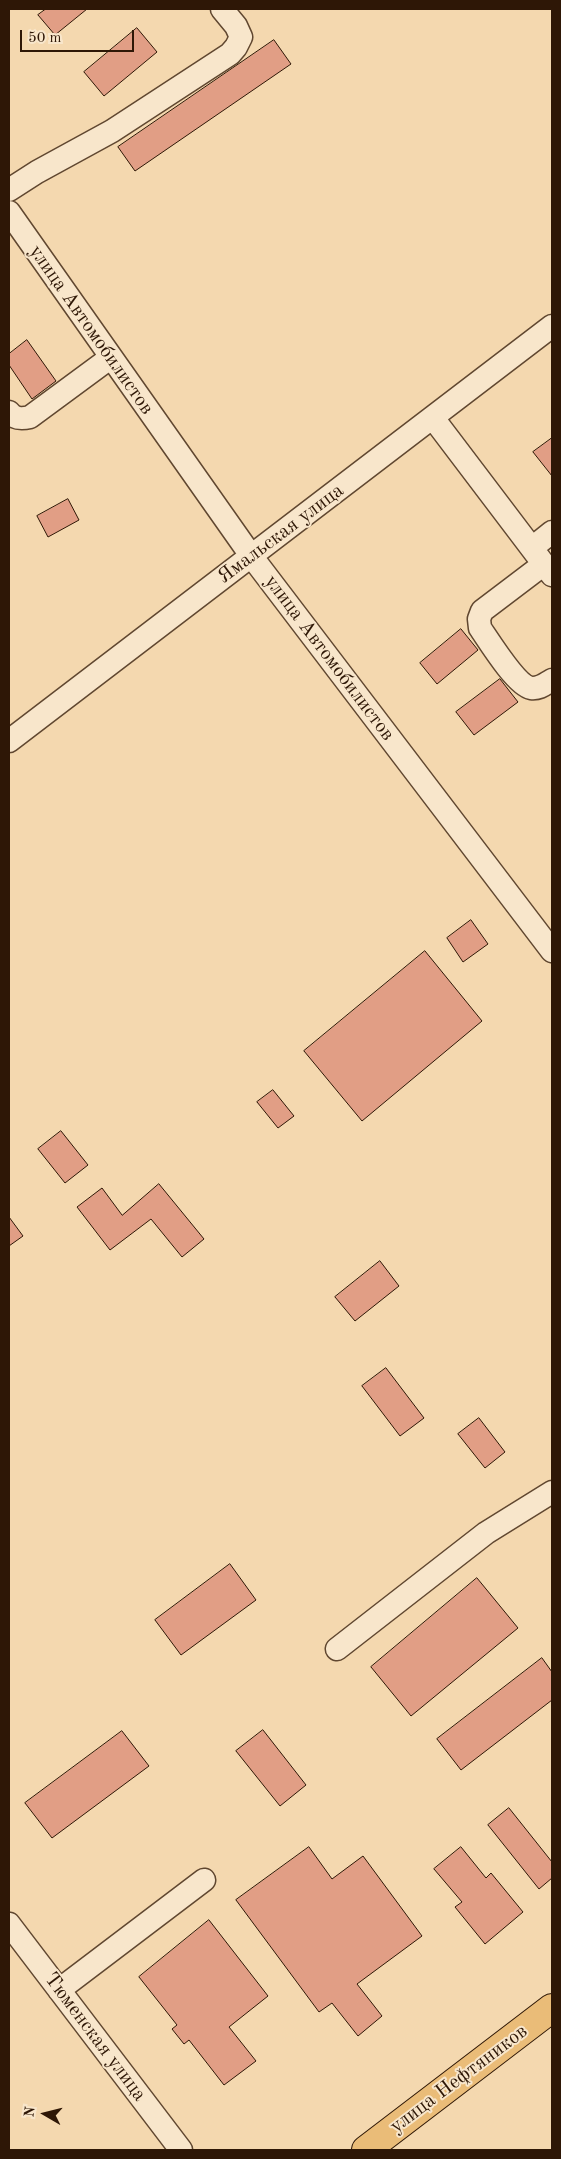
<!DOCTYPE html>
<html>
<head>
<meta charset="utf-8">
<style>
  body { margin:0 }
  #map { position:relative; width:561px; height:2159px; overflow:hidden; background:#f4d8af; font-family:"Old Standard TT",serif }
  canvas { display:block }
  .frame { position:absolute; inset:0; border:10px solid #2e1706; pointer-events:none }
  .north { position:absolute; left:20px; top:2089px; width:50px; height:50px; -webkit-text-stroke:4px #f8e6cb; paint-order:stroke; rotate:278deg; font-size:14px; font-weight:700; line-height:20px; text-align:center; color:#2e1706 }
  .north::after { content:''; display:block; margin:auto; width:18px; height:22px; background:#2e1706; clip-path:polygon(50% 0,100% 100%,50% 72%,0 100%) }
  .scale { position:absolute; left:20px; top:30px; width:114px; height:22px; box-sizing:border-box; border:2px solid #2e1706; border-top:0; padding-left:6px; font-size:15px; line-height:18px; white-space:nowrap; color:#2e1706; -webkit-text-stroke:4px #f8e6cb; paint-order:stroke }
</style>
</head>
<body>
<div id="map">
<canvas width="561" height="2159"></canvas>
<div class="frame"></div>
<div class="north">N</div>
<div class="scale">50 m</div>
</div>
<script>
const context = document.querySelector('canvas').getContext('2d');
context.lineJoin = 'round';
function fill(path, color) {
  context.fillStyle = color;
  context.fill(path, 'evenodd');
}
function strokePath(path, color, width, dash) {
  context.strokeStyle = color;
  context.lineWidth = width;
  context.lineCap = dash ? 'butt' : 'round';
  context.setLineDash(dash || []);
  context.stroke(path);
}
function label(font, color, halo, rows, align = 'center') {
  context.font = font + ' "Old Standard TT",serif';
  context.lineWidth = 4;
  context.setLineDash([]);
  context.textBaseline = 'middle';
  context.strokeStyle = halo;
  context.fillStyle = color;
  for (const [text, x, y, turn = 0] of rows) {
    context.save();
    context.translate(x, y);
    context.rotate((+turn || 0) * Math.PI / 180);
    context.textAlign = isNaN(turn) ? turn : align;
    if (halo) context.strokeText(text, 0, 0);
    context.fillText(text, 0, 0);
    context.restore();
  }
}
const building = new Path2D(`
  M46 9H87L55 35 38 15Z
  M137 28 157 52 104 96 84 72Z
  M274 40 291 64 135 171 118 147Z
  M27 340 56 381 32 399 9 365V354Z
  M552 438V476L533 452Z
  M68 499 79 520 48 537 37 516Z
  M461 629 478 650 437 684 420 663Z
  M500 679 518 702 474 735 456 712Z
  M471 920 488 944 463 962 447 938Z
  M425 951 482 1021 362 1121 304 1051Z
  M273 1090 294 1116 278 1128 257 1102Z
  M61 1131 88 1165 65 1183 38 1149Z
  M159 1184 204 1239 182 1257 151 1219 110 1250 77 1207 102 1188 122 1215Z
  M9 1217 23 1236 9 1246Z
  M380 1261 399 1286 355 1321 335 1297Z
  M386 1368 424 1418 400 1436 362 1386Z
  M479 1418 505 1452 485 1468 458 1434Z
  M230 1564 256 1600 181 1655 155 1620Z
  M477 1578 518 1628 411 1716 371 1667Z
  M542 1658 552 1672V1700L461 1770 437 1739Z
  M263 1730 306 1785 280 1806 236 1751Z
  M122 1731 149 1766 52 1838 25 1803Z
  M509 1808 552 1862V1878L539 1889 488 1825Z
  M309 1847 332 1879 363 1856 422 1936 357 1984 382 2016 358 2036 332 2003 319 2012 236 1900Z
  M461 1847 486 1878 491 1873 523 1912 485 1944 455 1907 462 1902 434 1869Z
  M209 1920 268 1996 229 2027 256 2061 224 2085 189 2040 184 2044 172 2029 177 2025 139 1977Z`);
const minor = new Path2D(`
  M9 190 37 172 112 131 230 54 236 47 241 37 236 26 222 9
  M9 212 252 557 552 951
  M9 412C14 419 21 419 30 417L110 358
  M433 418 552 575
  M532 548 552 532
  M544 564 482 611 479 619 480 628C489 641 516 685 531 688 540 689 545 684 552 680
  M9 741 552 326
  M337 1649 486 1533 552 1492
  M9 1924 181 2150
  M59 1990 204 1880`);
const major = new Path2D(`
  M366 2150 552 2008`);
const streetNames = [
  ["улица Автомобилистов",91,330,55],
  ["Ямальская улица",281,534,-37],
  ["улица Автомобилистов",329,658,53],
  ["Тюменская улица",95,2037,53],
  ["улица Нефтяников",459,2079,-37]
];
fill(building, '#e19e85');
strokePath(building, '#2e1706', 1);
strokePath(minor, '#604730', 25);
strokePath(major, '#2e1706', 30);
strokePath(minor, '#f8e6cb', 22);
strokePath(major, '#eabc78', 28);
label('20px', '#2e1706', '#f8e6cb', streetNames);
</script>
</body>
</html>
